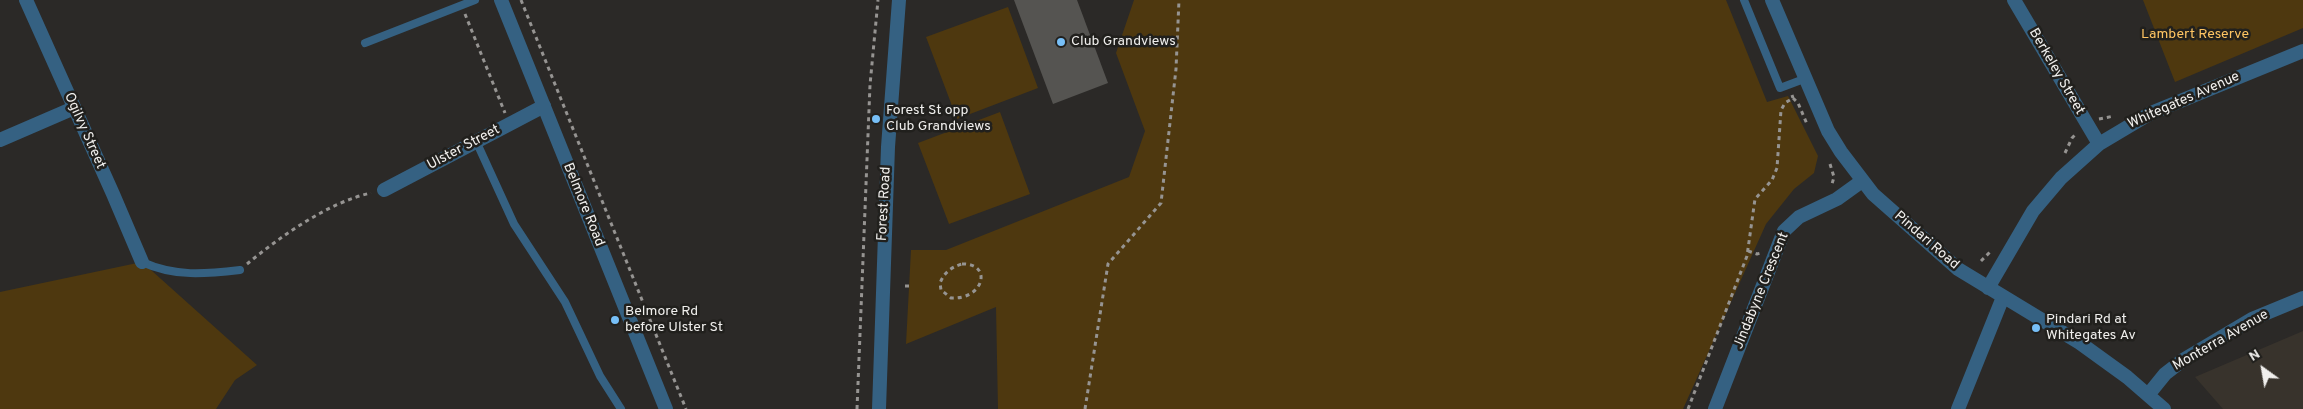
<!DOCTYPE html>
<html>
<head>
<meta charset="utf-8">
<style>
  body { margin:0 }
  #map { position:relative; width:2303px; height:409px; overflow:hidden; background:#2b2927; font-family:Overpass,sans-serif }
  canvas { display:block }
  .north { position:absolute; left:2238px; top:344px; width:50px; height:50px; -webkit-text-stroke:4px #21201d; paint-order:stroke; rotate:328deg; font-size:14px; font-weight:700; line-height:20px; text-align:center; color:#f0efed }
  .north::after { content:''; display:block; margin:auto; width:18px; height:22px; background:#f0efed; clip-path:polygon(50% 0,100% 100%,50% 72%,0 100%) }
</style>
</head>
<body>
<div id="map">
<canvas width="2303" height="409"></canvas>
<div class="north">N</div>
</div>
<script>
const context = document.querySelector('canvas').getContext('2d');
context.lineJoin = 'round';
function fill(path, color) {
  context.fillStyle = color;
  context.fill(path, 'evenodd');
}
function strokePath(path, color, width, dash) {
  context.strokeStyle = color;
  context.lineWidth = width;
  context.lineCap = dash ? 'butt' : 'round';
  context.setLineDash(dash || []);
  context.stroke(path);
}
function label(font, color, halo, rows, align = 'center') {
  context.font = font + ' Overpass,sans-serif';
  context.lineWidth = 5;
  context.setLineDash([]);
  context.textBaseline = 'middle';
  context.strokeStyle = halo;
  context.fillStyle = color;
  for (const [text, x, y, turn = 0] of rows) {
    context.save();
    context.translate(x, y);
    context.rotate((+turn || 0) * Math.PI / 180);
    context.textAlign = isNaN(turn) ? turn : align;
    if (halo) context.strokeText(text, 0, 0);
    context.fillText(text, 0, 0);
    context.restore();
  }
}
const built = new Path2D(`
  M2303 331V409H2223L2195 377Z`);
const green = new Path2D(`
  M1134 0H1726L1767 102 1788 96 1818 156 1814 173 1794 189 1766 224 1683 409H998L996 307 906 344 911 250H946L1129 177 1145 131 1116 53Z
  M2143 0H2303V28L2175 82Z
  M1008 7 1038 88 957 119 926 37Z
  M1000 112 1030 194 949 224 918 143Z
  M142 262 257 365 235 380 216 409H0V292Z`);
const building = new Path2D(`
  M1014 0H1077L1108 83 1053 104Z`);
const path = new Path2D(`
  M521 0 686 409
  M465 14 505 113
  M1793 98 1798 103 1807 124
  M2099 119 2114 116
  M2065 153 2072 138 2077 133
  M1830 164 1834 177 1832 184
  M1748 251 1757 254 1761 253
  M1981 261 1991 251
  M247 264C281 236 329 202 371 193
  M962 264C993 263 984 300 951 298L941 290 940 283C944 273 951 267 962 264Z
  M905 286H909
  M857 409 870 85 878 0
  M1085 409 1108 264 1161 203 1176 69 1179 0
  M1688 409 1747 256 1755 199 1772 180 1777 168 1781 110 1785 103 1793 98 1792 95`);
const service = new Path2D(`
  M1744 0 1780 88 1804 79
  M365 43 475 0
  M476 141 514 224 565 302 600 376 621 409
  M142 262C175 277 205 274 240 270`);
const minor = new Path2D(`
  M26 0 113 194 142 262
  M1772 0 1828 131 1841 152 1873 194 1958 269 2080 343 2127 377 2164 409
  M2014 0 2099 144
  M0 140 74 108
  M384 190 544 106
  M1988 288 2033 211 2061 178 2099 144 2151 113 2303 51
  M2148 395 2165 374 2183 360 2252 319 2303 298
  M1715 409 1784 231 1799 217 1837 199 1862 181
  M1958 409 2003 297`);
const tertiary = new Path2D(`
  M501 0 666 409
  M879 409 888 147 899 0`);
const markers = [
  [1061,42,5,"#77bff7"],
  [876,119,5,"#77bff7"],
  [615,320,5,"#77bff7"],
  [2036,328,5,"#77bff7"]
];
const parkNames = [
  ["Lambert Reserve",2195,35]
];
const poiNames = [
  ["Club Grandviews",1071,42],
  ["Forest St opp",886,111],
  ["Club Grandviews",886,127],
  ["Belmore Rd",625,312],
  ["before Ulster St",625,328],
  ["Pindari Rd at",2046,320],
  ["Whitegates Av",2046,336]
];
const streetNames = [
  ["Berkeley Street",2056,72,60],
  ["Whitegates Avenue",2184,101,-24],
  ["Ogilvy Street",84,131,66],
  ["Ulster Street",464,148,-28],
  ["Forest Road",885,204,-87],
  ["Belmore Road",583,205,68],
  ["Pindari Road",1926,241,41],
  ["Jindabyne Crescent",1762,291,-68],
  ["Monterra Avenue",2221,341,-30]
];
fill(built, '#38332c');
fill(green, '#4e380f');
fill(building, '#555451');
strokePath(path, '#969492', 3, [4, 4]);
strokePath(service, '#356182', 8);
strokePath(minor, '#356182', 14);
strokePath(tertiary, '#356182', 14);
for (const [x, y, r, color] of markers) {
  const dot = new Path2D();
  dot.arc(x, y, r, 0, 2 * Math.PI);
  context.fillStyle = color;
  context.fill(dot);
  strokePath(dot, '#21201d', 2);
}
label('14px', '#fec462', '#21201d', parkNames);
label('14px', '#f0efed', '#21201d', poiNames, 'left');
label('14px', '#f0efed', '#21201d', streetNames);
</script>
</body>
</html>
